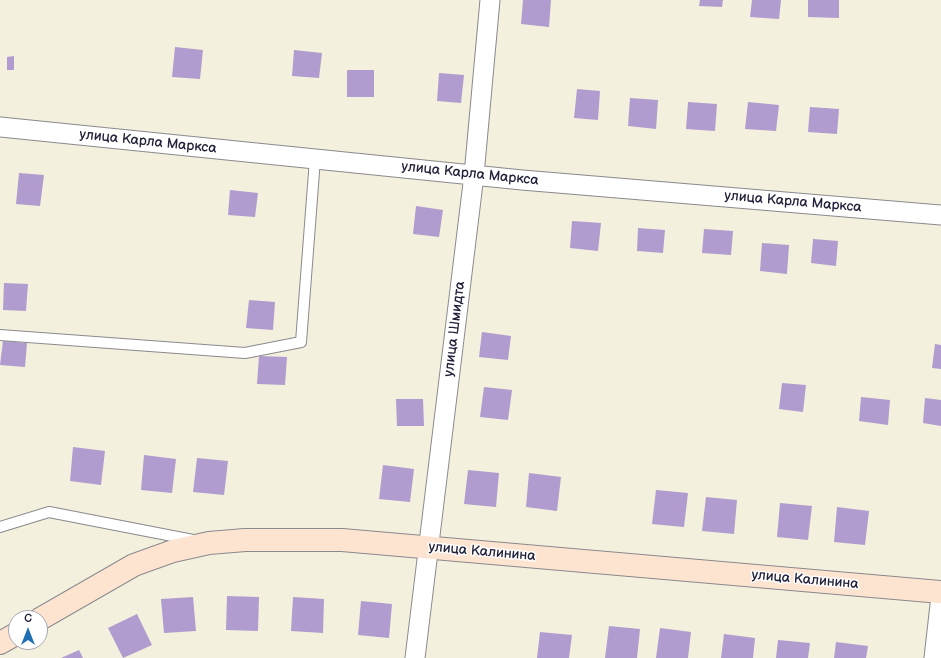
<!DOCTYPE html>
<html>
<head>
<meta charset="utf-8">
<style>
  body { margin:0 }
  #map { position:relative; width:941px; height:658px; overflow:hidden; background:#f3f0de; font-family:"Balsamiq Sans",sans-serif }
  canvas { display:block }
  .north { position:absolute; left:8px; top:610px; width:40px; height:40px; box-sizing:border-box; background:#fff; border:1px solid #a7a7b1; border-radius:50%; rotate:0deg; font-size:11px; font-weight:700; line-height:16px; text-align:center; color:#22223b }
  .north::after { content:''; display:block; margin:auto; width:14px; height:18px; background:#1f6fb2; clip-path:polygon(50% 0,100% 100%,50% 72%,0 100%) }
</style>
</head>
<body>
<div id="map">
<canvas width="941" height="658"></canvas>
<div class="north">С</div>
</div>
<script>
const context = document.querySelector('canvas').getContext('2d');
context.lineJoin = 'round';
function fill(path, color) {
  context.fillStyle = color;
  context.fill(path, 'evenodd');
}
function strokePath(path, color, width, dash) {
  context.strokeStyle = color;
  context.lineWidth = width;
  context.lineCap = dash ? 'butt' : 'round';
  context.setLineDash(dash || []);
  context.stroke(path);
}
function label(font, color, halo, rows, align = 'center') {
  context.font = font + ' "Balsamiq Sans",sans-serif';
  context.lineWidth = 3;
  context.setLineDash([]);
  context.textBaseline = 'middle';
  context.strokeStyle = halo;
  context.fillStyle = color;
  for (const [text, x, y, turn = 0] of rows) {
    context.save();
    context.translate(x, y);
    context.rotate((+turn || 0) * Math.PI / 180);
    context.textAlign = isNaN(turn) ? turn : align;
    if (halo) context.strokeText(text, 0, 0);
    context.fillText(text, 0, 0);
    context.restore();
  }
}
const building = new Path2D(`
  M523 0H551L549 27 521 24Z
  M700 0H723L722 7 699 6Z
  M752 0H781L779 19 750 17Z
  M808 0H839V18L808 17Z
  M175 47 203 50 200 79 172 77Z
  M294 50 322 53 319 78 292 76Z
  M14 56V70H7V57Z
  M347 70H374V97H347Z
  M439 73 464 75 461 103 437 101Z
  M577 89 600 91 598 120 574 118Z
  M630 98 658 100 656 129 628 126Z
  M688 102 717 104 715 131 686 129Z
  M748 102 779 105 776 131 745 129Z
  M810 107 839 109 837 134 808 132Z
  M19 173 44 175 40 206 16 204Z
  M230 190 258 193 255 217 228 215Z
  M416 206 443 210 439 237 413 234Z
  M572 221 601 223 598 251 570 248Z
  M638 228 665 230 663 253 637 251Z
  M704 229 733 231 731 255 702 253Z
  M813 239 838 241 836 266 811 263Z
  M762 243 789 245 787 274 760 271Z
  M4 283 28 284 26 311 3 310Z
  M249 300 275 302 273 330 246 328Z
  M482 332 511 336 508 360 479 357Z
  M3 341 27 343 25 367 0 365Z
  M935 344 941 345V369L932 368Z
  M259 356 287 357 285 385 257 384Z
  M782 383 806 385 803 412 779 409Z
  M484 387 512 390 508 420 480 417Z
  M861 397 890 400 888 425 859 421Z
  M925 398 941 400V426L923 423Z
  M396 399H423L424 426H397Z
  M73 447 105 451 101 485 70 481Z
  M144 455 176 459 172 493 141 490Z
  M197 458 228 461 224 495 193 492Z
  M383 465 414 469 410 502 379 499Z
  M468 470 499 473 496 507 464 504Z
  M529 473 561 477 557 511 526 507Z
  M656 490 688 493 684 527 652 524Z
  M706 497 737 500 734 534 702 531Z
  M780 503 812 506 808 540 777 537Z
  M837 507 869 511 865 545 834 542Z
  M227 596 259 597 258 631 226 630Z
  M193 597 196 631 164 633 161 599Z
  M293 597 324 599 323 633 291 631Z
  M361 601 392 604 389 638 358 635Z
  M137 614 152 645 123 658 108 628Z
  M609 626 640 629 637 658H605Z
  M660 628 691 632 688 658H656Z
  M540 632 572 635 569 658H537Z
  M724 634 755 638 753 658H721Z
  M778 640 810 643 808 658H776Z
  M836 642 868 646 866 658H834Z
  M79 650 83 658H61Z`);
const service = new Path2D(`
  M0 335 245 353 301 342 315 159
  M0 527 49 512 193 540`);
const minor = new Path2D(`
  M0 127 522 180 941 215
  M415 658 474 175 490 0
  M934 658 941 596`);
const secondary = new Path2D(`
  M40 619 134 565 173 551 209 543 245 540H342L941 592
  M0 643 16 634`);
const streetNames = [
  ["улица Карла Маркса",148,142,6],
  ["улица Карла Маркса",470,174,6],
  ["улица Карла Маркса",793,202,5],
  ["улица Шмидта",455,329,-83],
  ["улица Калинина",482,552,5],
  ["улица Калинина",805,580,5]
];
fill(building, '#b09cce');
strokePath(service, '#8a898c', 12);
strokePath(minor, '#8a898c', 21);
strokePath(secondary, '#8a898c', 24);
strokePath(service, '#fff', 10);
strokePath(minor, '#fff', 19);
strokePath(secondary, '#fde4d1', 22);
label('14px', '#22223b', '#fff', streetNames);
</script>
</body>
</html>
